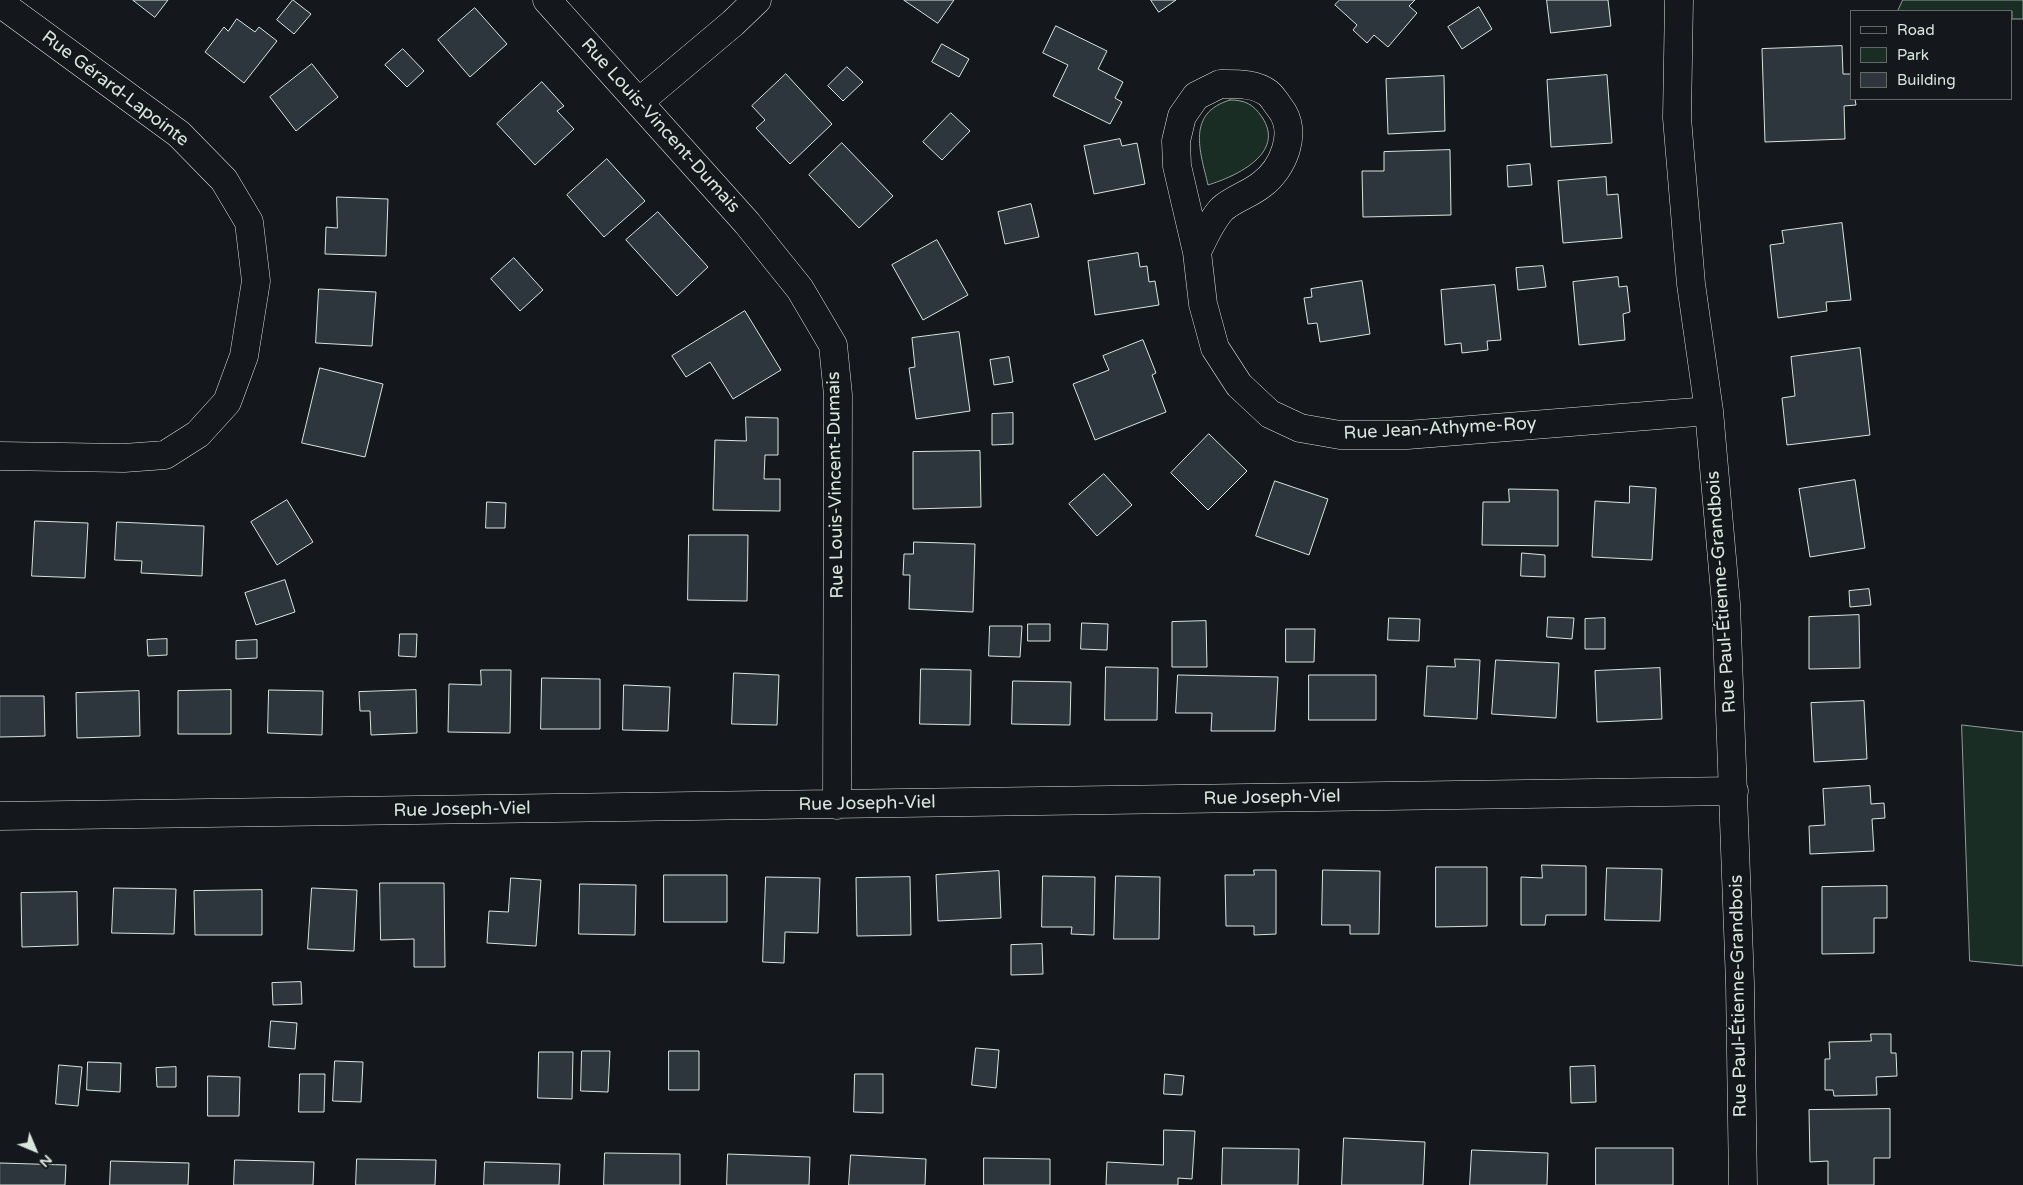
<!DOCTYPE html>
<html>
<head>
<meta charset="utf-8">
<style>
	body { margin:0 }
	#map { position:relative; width:2023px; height:1185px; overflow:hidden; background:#14181c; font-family:"Varela Round",sans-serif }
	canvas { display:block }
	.legend { position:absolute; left:1850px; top:10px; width:162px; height:90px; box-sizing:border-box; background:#14181c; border:1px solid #626a69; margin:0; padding:6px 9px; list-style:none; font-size:15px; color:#d8e6dc }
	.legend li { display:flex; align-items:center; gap:10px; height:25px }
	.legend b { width:25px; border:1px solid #626a69 }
	.north { position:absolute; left:10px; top:1125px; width:50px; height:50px; -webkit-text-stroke:4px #14181c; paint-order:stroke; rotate:135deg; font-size:14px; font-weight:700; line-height:20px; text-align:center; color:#d8e6dc }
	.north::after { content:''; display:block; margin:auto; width:18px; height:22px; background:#d8e6dc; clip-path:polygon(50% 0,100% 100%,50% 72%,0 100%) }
</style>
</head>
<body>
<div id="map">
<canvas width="2023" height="1185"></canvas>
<ul class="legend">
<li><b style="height:6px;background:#14181c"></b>Road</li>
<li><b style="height:14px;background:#1a2d24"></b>Park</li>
<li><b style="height:14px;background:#2c363c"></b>Building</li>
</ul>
<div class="north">N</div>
</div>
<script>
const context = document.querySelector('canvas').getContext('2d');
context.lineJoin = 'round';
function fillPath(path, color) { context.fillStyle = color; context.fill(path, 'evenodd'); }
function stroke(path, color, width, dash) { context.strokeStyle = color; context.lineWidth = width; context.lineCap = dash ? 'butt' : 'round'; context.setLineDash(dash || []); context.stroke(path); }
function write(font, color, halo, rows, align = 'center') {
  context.font = font + ' "Varela Round",sans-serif'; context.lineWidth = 4; context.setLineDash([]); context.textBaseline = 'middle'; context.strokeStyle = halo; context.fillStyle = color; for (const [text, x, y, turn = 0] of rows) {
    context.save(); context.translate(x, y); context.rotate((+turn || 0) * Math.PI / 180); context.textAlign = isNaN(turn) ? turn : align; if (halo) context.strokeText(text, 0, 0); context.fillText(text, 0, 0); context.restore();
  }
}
const green = new Path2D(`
	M 1903,0 L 2023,0 L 2023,19 L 2012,19 L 2012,11 L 1898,11 Z
	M 1230,100 C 1245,100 1253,104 1262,117 C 1286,153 1237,176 1208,185 C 1200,151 1186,113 1230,100 Z
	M 1962,725 L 2023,732 L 2023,966 L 1970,961 Z`);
const building = new Path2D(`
	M 133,0 L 168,0 L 155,17 Z
	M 293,0 L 311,14 L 294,34 L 277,20 Z
	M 904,0 L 954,0 L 938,23 Z
	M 1151,0 L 1176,0 L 1159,12 Z
	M 1340,0 L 1415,0 L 1409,6 L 1417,13 L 1388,47 L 1374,35 L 1367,43 L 1353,30 L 1357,25 L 1335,5 Z
	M 1547,0 L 1608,0 L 1611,26 L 1551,33 Z
	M 1479,7 L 1492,29 L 1462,49 L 1448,27 Z
	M 475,8 L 507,44 L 470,77 L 438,40 Z
	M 237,19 L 255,32 L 259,27 L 277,41 L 244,83 L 205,52 L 224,27 L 228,31 Z
	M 1056,26 L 1107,51 L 1098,69 L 1123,82 L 1115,98 L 1122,102 L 1110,124 L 1053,96 L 1068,65 L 1043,53 Z
	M 942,44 L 969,59 L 959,77 L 932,62 Z
	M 1842,46 L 1843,74 L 1852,74 L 1852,99 L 1855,99 L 1856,105 L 1844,106 L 1845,139 L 1765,142 L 1762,49 Z
	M 403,49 L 424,71 L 407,87 L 385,65 Z
	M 312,64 L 338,97 L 296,131 L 270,97 Z
	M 847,67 L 863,82 L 843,101 L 828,86 Z
	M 786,74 L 832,124 L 790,164 L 756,128 L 765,120 L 752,106 Z
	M 1607,75 L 1612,143 L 1551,147 L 1547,80 Z
	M 1444,76 L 1445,131 L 1388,134 L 1386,79 Z
	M 542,82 L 564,106 L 557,111 L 574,129 L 535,165 L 497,124 Z
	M 951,113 L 970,131 L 942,160 L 923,142 Z
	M 1120,139 L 1122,146 L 1137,143 L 1145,184 L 1094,194 L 1084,146 Z
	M 842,143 L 893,196 L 859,228 L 809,175 Z
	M 1450,150 L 1451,215 L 1363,217 L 1362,171 L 1384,171 L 1384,152 Z
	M 607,159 L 645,201 L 604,237 L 567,195 Z
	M 1530,164 L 1532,185 L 1508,187 L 1507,166 Z
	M 1606,177 L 1607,195 L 1618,194 L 1622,238 L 1563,243 L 1558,181 Z
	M 337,197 L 388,199 L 386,256 L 325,254 L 326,227 L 337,228 Z
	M 1031,204 L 1039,237 L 1005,244 L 998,212 Z
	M 658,212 L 708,267 L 677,296 L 626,240 Z
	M 1842,223 L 1851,300 L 1826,302 L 1827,311 L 1778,318 L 1770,245 L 1784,243 L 1782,231 Z
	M 937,240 L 968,295 L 923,320 L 892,265 Z
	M 1138,253 L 1140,267 L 1147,266 L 1149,282 L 1155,281 L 1159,305 L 1095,315 L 1088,261 Z
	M 514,258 L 543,290 L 520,311 L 491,279 Z
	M 1543,266 L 1546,287 L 1518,290 L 1516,268 Z
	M 1618,277 L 1619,287 L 1627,286 L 1630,312 L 1623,314 L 1625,340 L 1579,345 L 1573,282 Z
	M 1362,281 L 1370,334 L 1320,342 L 1317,323 L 1308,324 L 1304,298 L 1312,297 L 1311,289 Z
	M 1495,285 L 1501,340 L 1487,341 L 1488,350 L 1462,353 L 1461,343 L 1445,345 L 1441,290 Z
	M 319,289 L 376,292 L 372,346 L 316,343 Z
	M 745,311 L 781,370 L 733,399 L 710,362 L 686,377 L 672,356 Z
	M 959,332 L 970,411 L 916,419 L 909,368 L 915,367 L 912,338 Z
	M 1143,340 L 1156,373 L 1152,375 L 1166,412 L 1095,440 L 1073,384 L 1109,370 L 1103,356 Z
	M 1860,348 L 1870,435 L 1787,445 L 1782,398 L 1795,396 L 1791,357 Z
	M 1009,357 L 1013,382 L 994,385 L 990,360 Z
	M 320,368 L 383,384 L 365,457 L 302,443 Z
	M 1013,413 L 1013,444 L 992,445 L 992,414 Z
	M 746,417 L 778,418 L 778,455 L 765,455 L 764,479 L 780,479 L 780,511 L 713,510 L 715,440 L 746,441 Z
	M 1209,434 L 1247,471 L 1208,510 L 1171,473 Z
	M 980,451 L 981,507 L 913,509 L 913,452 Z
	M 1104,474 L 1132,505 L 1097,536 L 1069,504 Z
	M 1855,480 L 1865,548 L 1810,557 L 1799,489 Z
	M 1275,481 L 1328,499 L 1309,555 L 1256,536 Z
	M 1630,486 L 1656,488 L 1652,560 L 1592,557 L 1595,501 L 1629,503 Z
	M 1509,489 L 1558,490 L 1558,546 L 1482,545 L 1483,502 L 1509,502 Z
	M 287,500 L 313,542 L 277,565 L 251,522 Z
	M 487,502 L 506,503 L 505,528 L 486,528 Z
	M 35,521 L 88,523 L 85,578 L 32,576 Z
	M 117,522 L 204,526 L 202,576 L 141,573 L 142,561 L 115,560 Z
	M 689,535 L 748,535 L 747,601 L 688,600 Z
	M 914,542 L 975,544 L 973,612 L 909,609 L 910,575 L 903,575 L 904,554 L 913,554 Z
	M 1522,553 L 1545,555 L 1545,577 L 1521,576 Z
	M 285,580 L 295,612 L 256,625 L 245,593 Z
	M 1869,589 L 1871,605 L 1850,607 L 1849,591 Z
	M 1859,615 L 1860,668 L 1809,669 L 1809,617 Z
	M 1548,617 L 1574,618 L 1572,639 L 1547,637 Z
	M 1389,618 L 1420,619 L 1419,641 L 1388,640 Z
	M 1605,618 L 1605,649 L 1585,649 L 1585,619 Z
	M 1206,621 L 1207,667 L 1172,667 L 1172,622 Z
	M 1082,623 L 1108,624 L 1107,650 L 1081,649 Z
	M 1028,624 L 1050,624 L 1050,641 L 1028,641 Z
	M 990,626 L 1022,626 L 1020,657 L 989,656 Z
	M 1286,629 L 1315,629 L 1314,662 L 1286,662 Z
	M 400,634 L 417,634 L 416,657 L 399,656 Z
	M 167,639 L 167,655 L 148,656 L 147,640 Z
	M 257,640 L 257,658 L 236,659 L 236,641 Z
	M 1455,659 L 1480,660 L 1477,719 L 1424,716 L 1427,666 L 1455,667 Z
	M 1496,660 L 1559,663 L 1556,718 L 1492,714 Z
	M 1106,667 L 1158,668 L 1157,720 L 1105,720 Z
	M 1660,668 L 1662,719 L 1597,722 L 1595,671 Z
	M 921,669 L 971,670 L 970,725 L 920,724 Z
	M 481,670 L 511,670 L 510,733 L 448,732 L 449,684 L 481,685 Z
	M 734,673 L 779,675 L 777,725 L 732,724 Z
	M 1178,675 L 1278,677 L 1275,731 L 1211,731 L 1212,713 L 1176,713 Z
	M 1309,675 L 1376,675 L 1376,720 L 1309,720 Z
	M 542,678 L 600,679 L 600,729 L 541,729 Z
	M 1013,681 L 1071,682 L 1070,725 L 1012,724 Z
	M 624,685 L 670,687 L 668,731 L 623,730 Z
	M 231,690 L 231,734 L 178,734 L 178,691 Z
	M 269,690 L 323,691 L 322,735 L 268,733 Z
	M 416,690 L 417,733 L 371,735 L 370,711 L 360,711 L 359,692 Z
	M 139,691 L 140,736 L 77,738 L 76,693 Z
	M 0,696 L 44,696 L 45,736 L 0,737 Z
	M 1864,701 L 1867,759 L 1814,762 L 1811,703 Z
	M 1870,786 L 1871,804 L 1884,803 L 1885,818 L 1872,819 L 1874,851 L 1810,854 L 1809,826 L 1825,825 L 1823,789 Z
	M 1542,865 L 1586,866 L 1586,915 L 1546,915 L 1545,925 L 1521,925 L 1521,877 L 1542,878 Z
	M 1436,867 L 1487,867 L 1487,926 L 1436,927 Z
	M 1607,868 L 1662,869 L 1660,921 L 1605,920 Z
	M 1254,870 L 1276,870 L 1276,934 L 1254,935 L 1254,926 L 1226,926 L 1225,875 L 1254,875 Z
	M 1323,870 L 1380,871 L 1379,934 L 1350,934 L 1350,925 L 1322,925 Z
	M 999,871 L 1001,918 L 938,921 L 936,875 Z
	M 664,875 L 727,875 L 727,922 L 664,922 Z
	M 1043,876 L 1095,877 L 1094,935 L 1071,934 L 1072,927 L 1042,927 Z
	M 1116,876 L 1160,877 L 1159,939 L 1114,939 Z
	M 766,877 L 820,878 L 818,933 L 785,932 L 784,963 L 763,962 Z
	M 910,877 L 911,935 L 857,936 L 856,878 Z
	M 511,878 L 541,880 L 536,946 L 487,943 L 489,911 L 508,912 Z
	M 380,883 L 444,883 L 445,967 L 414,967 L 414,939 L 381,940 Z
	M 580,884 L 636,885 L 635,935 L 579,934 Z
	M 1887,886 L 1887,918 L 1874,918 L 1874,953 L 1822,954 L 1822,887 Z
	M 114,888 L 176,889 L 174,934 L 112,933 Z
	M 312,888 L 357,890 L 354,951 L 308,949 Z
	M 262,890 L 262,935 L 195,935 L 194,891 Z
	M 77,892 L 78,945 L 22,947 L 21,893 Z
	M 1042,944 L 1043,974 L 1011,975 L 1011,945 Z
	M 301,982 L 302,1004 L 273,1005 L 272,983 Z
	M 271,1021 L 297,1023 L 295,1049 L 269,1047 Z
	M 1871,1034 L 1891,1034 L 1891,1053 L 1896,1053 L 1897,1076 L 1876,1077 L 1877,1095 L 1834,1096 L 1833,1090 L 1825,1090 L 1825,1059 L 1830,1059 L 1829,1042 L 1871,1041 Z
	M 976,1048 L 999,1050 L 996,1088 L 972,1085 Z
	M 582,1051 L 610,1051 L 608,1092 L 581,1091 Z
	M 669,1051 L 699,1051 L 699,1090 L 669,1090 Z
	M 539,1052 L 573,1052 L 572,1099 L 538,1098 Z
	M 335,1061 L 363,1062 L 361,1102 L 333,1101 Z
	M 88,1062 L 121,1063 L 120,1092 L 87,1090 Z
	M 59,1065 L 82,1067 L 78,1106 L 56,1104 Z
	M 1595,1066 L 1596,1102 L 1571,1103 L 1570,1067 Z
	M 176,1067 L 176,1087 L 157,1087 L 156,1068 Z
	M 300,1074 L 325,1074 L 324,1112 L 299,1112 Z
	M 855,1074 L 883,1074 L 883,1113 L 854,1112 Z
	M 1165,1074 L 1184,1076 L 1182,1095 L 1164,1094 Z
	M 208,1076 L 240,1077 L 239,1116 L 208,1116 Z
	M 1890,1109 L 1890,1158 L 1874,1158 L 1874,1185 L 1828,1185 L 1828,1161 L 1810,1162 L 1809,1110 Z
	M 1164,1130 L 1195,1131 L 1192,1179 L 1178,1178 L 1178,1185 L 1106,1185 L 1107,1162 L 1163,1165 Z
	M 1344,1138 L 1425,1142 L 1423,1185 L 1342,1185 Z
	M 1223,1148 L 1299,1149 L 1298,1185 L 1222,1185 Z
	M 1596,1148 L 1673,1148 L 1673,1185 L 1596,1185 Z
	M 1472,1150 L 1548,1153 L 1547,1185 L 1470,1185 Z
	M 605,1153 L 680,1154 L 680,1185 L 604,1185 Z
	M 728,1154 L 810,1157 L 809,1185 L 727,1185 Z
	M 851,1155 L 926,1159 L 925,1185 L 849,1185 Z
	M 984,1158 L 1050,1159 L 1050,1185 L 984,1185 Z
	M 357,1159 L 436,1160 L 435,1185 L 356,1185 Z
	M 235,1160 L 314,1162 L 313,1185 L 234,1185 Z
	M 111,1161 L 189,1163 L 188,1185 L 110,1185 Z
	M 485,1162 L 560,1164 L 559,1185 L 484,1185 Z
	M 0,1163 L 66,1165 L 65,1185 L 0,1185 Z`);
const minor = new Path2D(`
	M 547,0 L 747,223 L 800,289 L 833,345 L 838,395 L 837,805
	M 1679,0 L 1677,118 L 1691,284 L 1709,411 L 1726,604 L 1740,984 L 1743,1185
	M 0,3 L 179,134 L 224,180 L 249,222 L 256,281 L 244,356 L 227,402 L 198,434 L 165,455 L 124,458 L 0,456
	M 1220,84 C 1236,84 1255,83 1268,93 C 1273,97 1276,103 1280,108 C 1299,132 1283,169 1261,185 C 1250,194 1233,199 1222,209 C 1211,221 1204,237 1197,252 L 1177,166 L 1176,141 L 1182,116 L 1196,96 Z
	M 639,102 L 733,23 L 757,0
	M 1197,252 L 1203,304 L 1215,348 L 1239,385 L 1270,414 L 1300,428 L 1340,435 L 1407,435 L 1709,411
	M 0,816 L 1734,791`);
const streetNames = [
	["Rue Gérard-Lapointe",115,89,37],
	["Rue Louis-Vincent-Dumais",660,126,48],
	["Rue Jean-Athyme-Roy",1440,429,-3],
	["Rue Louis-Vincent-Dumais",836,485,-91],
	["Rue Paul-Étienne-Grandbois",1722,592,-94],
	["Rue Joseph-Viel",1272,798,-1],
	["Rue Joseph-Viel",867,804,-1],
	["Rue Joseph-Viel",462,810,-1],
	["Rue Paul-Étienne-Grandbois",1739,996,-91]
];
fillPath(green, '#1a2d24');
stroke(green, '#939e99', 1);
fillPath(building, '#2c363c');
stroke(building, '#d8e6dc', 1);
stroke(minor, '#d8e6dc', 29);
stroke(minor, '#14181c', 28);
write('18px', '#d8e6dc', '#14181c', streetNames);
</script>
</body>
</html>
